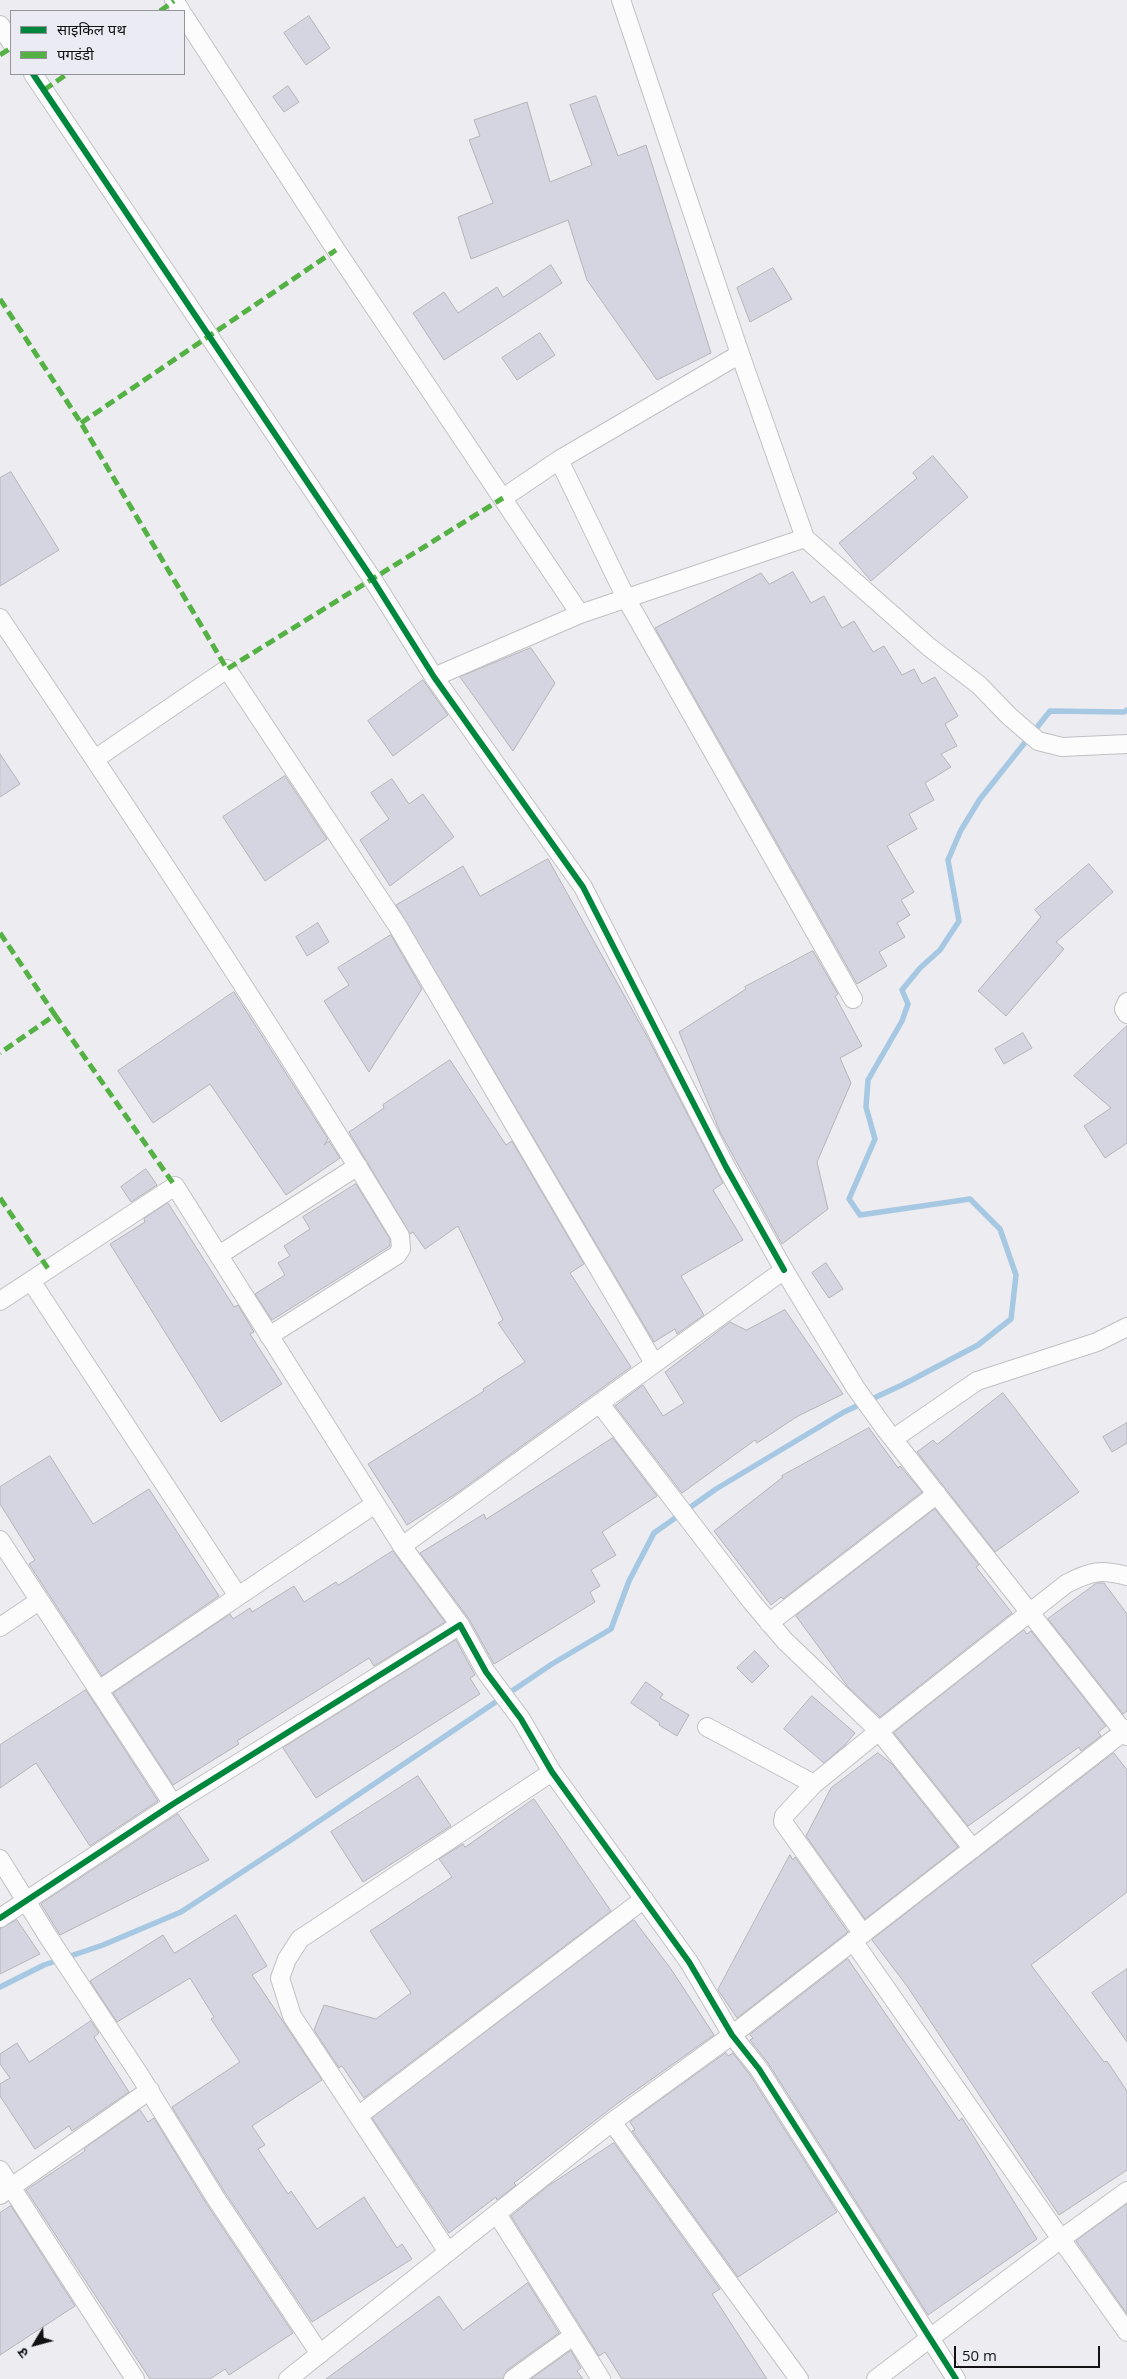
<!DOCTYPE html>
<html>
<head>
<meta charset="utf-8">
<style>
	body { margin:0 }
	#map { position:relative; width:1127px; height:2379px; overflow:hidden; background:#ececf1; font-family:"Open Sans","Noto Sans Devanagari",sans-serif }
	canvas { display:block }
	.legend { position:absolute; left:10px; top:10px; width:175px; height:65px; box-sizing:border-box; background:#eaebf3; border:1px solid #94949a; margin:0; padding:6px 9px; list-style:none; font-size:15px; color:#121215 }
	.legend li { display:flex; align-items:center; gap:10px; height:25px }
	.legend b { width:25px; border:1px solid #94949a }
	.north { position:absolute; left:10px; top:2319px; width:50px; height:50px; -webkit-text-stroke:4px #eaebf3; paint-order:stroke; rotate:233deg; font-size:14px; font-weight:700; line-height:20px; text-align:center; color:#121215 }
	.north::after { content:''; display:block; margin:auto; width:18px; height:22px; background:#121215; clip-path:polygon(50% 0,100% 100%,50% 72%,0 100%) }
	.scale { position:absolute; left:954px; top:2346px; width:146px; height:22px; box-sizing:border-box; border:2px solid #121215; border-top:0; padding-left:6px; font-size:15px; line-height:18px; white-space:nowrap; color:#121215; -webkit-text-stroke:4px #eaebf3; paint-order:stroke }
</style>
</head>
<body>
<div id="map">
<canvas width="1127" height="2379"></canvas>
<ul class="legend">
<li><b style="height:6px;background:#00873e"></b>साइकिल पथ</li>
<li><b style="height:6px;background:#54b144"></b>पगडंडी</li>
</ul>
<div class="north">उ</div>
<div class="scale">50 m</div>
</div>
<script>
const context = document.querySelector('canvas').getContext('2d');
context.lineJoin = 'round';
function stroke(path, color, width, dash) { context.strokeStyle = color; context.lineWidth = width; context.lineCap = dash ? 'butt' : 'round'; context.setLineDash(dash || []); context.stroke(path); }
function fillPath(path, color) { context.fillStyle = color; context.fill(path, 'evenodd'); }
const stream = new Path2D(`
	M 0,1987 L 44,1965 L 103,1945 L 181,1912 L 288,1842 L 552,1664 L 611,1629 L 629,1581 L 654,1533 L 716,1489 L 844,1412 L 904,1384 L 978,1345 L 1011,1319 L 1016,1275 L 1000,1229 L 970,1199 L 860,1215 L 849,1199 L 875,1139 L 866,1107 L 868,1080 L 902,1021 L 908,1004 L 902,990 L 920,968 L 940,950 L 959,921 L 948,860 L 961,830 L 980,799 L 1050,711 L 1124,712 L 1127,710`);
const building = new Path2D(`
	M 309,16 L 330,48 L 306,65 L 284,33 Z
	M 288,86 L 299,102 L 284,112 L 273,97 Z
	M 596,96 L 618,156 L 646,145 L 711,353 L 657,380 L 587,280 L 568,220 L 471,259 L 458,217 L 493,203 L 469,140 L 480,136 L 474,120 L 527,102 L 550,182 L 592,165 L 570,105 Z
	M 551,265 L 562,283 L 444,360 L 413,313 L 444,292 L 458,313 L 497,287 L 503,297 Z
	M 773,268 L 792,299 L 750,322 L 737,288 Z
	M 540,333 L 555,355 L 517,380 L 502,358 Z
	M 933,456 L 968,497 L 871,581 L 839,543 L 917,478 L 913,473 Z
	M 11,472 L 59,550 L 0,586 L 0,478 Z
	M 793,572 L 811,603 L 824,596 L 842,628 L 854,621 L 873,652 L 884,646 L 902,675 L 914,669 L 922,684 L 935,677 L 958,716 L 945,724 L 957,746 L 941,754 L 951,767 L 925,783 L 934,800 L 909,814 L 917,829 L 887,846 L 914,892 L 901,900 L 910,915 L 897,923 L 905,937 L 879,952 L 887,966 L 857,984 L 655,628 L 761,573 L 769,584 Z
	M 531,648 L 555,683 L 513,751 L 460,677 Z
	M 423,680 L 448,715 L 393,756 L 368,721 Z
	M 0,754 L 20,784 L 0,797 Z
	M 285,776 L 327,839 L 265,881 L 223,817 Z
	M 392,779 L 409,804 L 423,794 L 454,837 L 390,886 L 360,840 L 389,819 L 371,793 Z
	M 548,859 L 648,1038 L 723,1183 L 713,1190 L 743,1240 L 681,1276 L 704,1315 L 677,1334 L 675,1329 L 654,1342 L 396,905 L 463,866 L 480,896 Z
	M 1089,864 L 1113,892 L 1056,942 L 1064,949 L 1006,1016 L 978,991 L 1041,917 L 1035,910 Z
	M 318,923 L 329,942 L 307,956 L 296,937 Z
	M 391,935 L 422,989 L 369,1072 L 324,1001 L 349,985 L 338,968 Z
	M 813,951 L 838,994 L 835,996 L 862,1046 L 840,1058 L 851,1083 L 817,1162 L 828,1209 L 782,1244 L 720,1132 L 679,1032 L 746,989 L 745,987 Z
	M 234,992 L 328,1139 L 324,1145 L 329,1141 L 340,1158 L 286,1195 L 210,1084 L 153,1123 L 118,1071 Z
	M 1127,1026 L 1127,1143 L 1105,1158 L 1084,1126 L 1111,1108 L 1074,1076 Z
	M 1023,1033 L 1032,1048 L 1004,1064 L 995,1049 Z
	M 450,1060 L 506,1145 L 512,1141 L 584,1264 L 570,1273 L 631,1367 L 457,1493 L 407,1525 L 368,1464 L 484,1391 L 483,1389 L 525,1362 L 498,1323 L 503,1320 L 458,1226 L 425,1249 L 413,1232 L 410,1234 L 349,1132 L 384,1108 L 383,1105 Z
	M 146,1169 L 157,1185 L 131,1202 L 121,1187 Z
	M 356,1184 L 390,1239 L 390,1246 L 272,1320 L 255,1294 L 285,1275 L 278,1263 L 290,1256 L 284,1246 L 310,1229 L 303,1217 Z
	M 168,1203 L 234,1307 L 238,1305 L 254,1332 L 250,1334 L 282,1384 L 221,1422 L 110,1244 L 145,1222 L 144,1219 Z
	M 826,1263 L 843,1289 L 829,1298 L 812,1273 Z
	M 785,1310 L 843,1394 L 798,1416 L 757,1443 L 755,1440 L 682,1493 L 615,1406 L 643,1385 L 663,1416 L 684,1403 L 665,1372 L 730,1322 L 746,1330 Z
	M 1003,1393 L 1079,1492 L 995,1552 L 917,1452 L 933,1440 L 937,1444 Z
	M 1127,1423 L 1127,1443 L 1112,1452 L 1103,1437 Z
	M 869,1428 L 898,1468 L 900,1466 L 922,1492 L 783,1599 L 781,1597 L 771,1605 L 714,1531 L 783,1477 L 782,1476 Z
	M 613,1438 L 657,1496 L 602,1532 L 616,1555 L 591,1570 L 600,1586 L 590,1592 L 595,1602 L 494,1664 L 469,1619 L 420,1553 L 484,1514 L 486,1519 Z
	M 50,1456 L 93,1524 L 149,1489 L 219,1596 L 102,1676 L 29,1564 L 35,1560 L 0,1504 L 0,1487 Z
	M 935,1509 L 979,1565 L 976,1567 L 1012,1613 L 880,1717 L 848,1687 L 796,1616 Z
	M 393,1551 L 445,1622 L 374,1666 L 369,1658 L 237,1741 L 239,1744 L 173,1785 L 113,1693 L 230,1614 L 233,1619 L 250,1608 L 252,1612 L 294,1586 L 304,1602 L 336,1582 L 338,1585 Z
	M 1097,1583 L 1104,1583 L 1127,1614 L 1127,1711 L 1123,1714 L 1048,1619 Z
	M 1024,1630 L 1027,1634 L 1031,1631 L 1106,1726 L 1098,1732 L 1101,1736 L 1081,1751 L 1079,1747 L 968,1826 L 894,1733 Z
	M 456,1640 L 475,1675 L 470,1678 L 480,1694 L 316,1798 L 283,1748 Z
	M 755,1651 L 769,1666 L 752,1683 L 737,1668 Z
	M 646,1682 L 663,1694 L 660,1698 L 689,1715 L 677,1736 L 659,1725 L 660,1723 L 631,1703 Z
	M 86,1690 L 158,1801 L 90,1846 L 36,1763 L 0,1788 L 0,1745 Z
	M 812,1696 L 855,1733 L 845,1745 L 824,1763 L 784,1729 Z
	M 878,1753 L 892,1764 L 958,1847 L 865,1919 L 806,1836 L 831,1788 Z
	M 1114,1753 L 1127,1770 L 1127,1892 L 1031,1965 L 1104,2062 L 1107,2061 L 1127,2091 L 1127,2170 L 1059,2215 L 907,1986 L 872,1940 Z
	M 418,1776 L 451,1826 L 363,1882 L 331,1832 Z
	M 534,1799 L 611,1911 L 364,2098 L 342,2066 L 339,2068 L 314,2030 L 324,2005 L 376,2019 L 411,1993 L 370,1931 L 452,1877 L 439,1859 L 463,1844 L 465,1847 Z
	M 178,1814 L 209,1860 L 60,1935 L 41,1904 Z
	M 790,1855 L 793,1860 L 795,1857 L 848,1932 L 737,2018 L 718,1990 Z
	M 236,1915 L 267,1966 L 252,1975 L 322,2080 L 252,2126 L 265,2145 L 258,2149 L 288,2194 L 291,2191 L 317,2229 L 364,2197 L 397,2248 L 402,2244 L 412,2259 L 312,2322 L 224,2191 L 172,2107 L 240,2062 L 211,2019 L 214,2017 L 190,1978 L 117,2022 L 90,1981 L 163,1935 L 174,1953 Z
	M 17,1920 L 40,1954 L 0,1974 L 0,1929 Z
	M 634,1920 L 671,1969 L 714,2035 L 618,2103 L 514,2183 L 516,2185 L 497,2200 L 496,2197 L 449,2233 L 372,2118 Z
	M 848,1959 L 959,2121 L 962,2118 L 1037,2239 L 928,2315 L 768,2063 L 750,2040 L 753,2038 L 750,2035 Z
	M 1127,1969 L 1127,2042 L 1092,1993 Z
	M 91,2021 L 99,2033 L 94,2037 L 129,2092 L 72,2131 L 69,2126 L 35,2149 L 0,2096 L 0,2084 L 10,2078 L 0,2064 L 0,2054 L 17,2043 L 29,2062 Z
	M 726,2053 L 728,2056 L 733,2053 L 750,2075 L 837,2212 L 738,2277 L 632,2131 L 635,2130 L 630,2122 Z
	M 140,2110 L 148,2122 L 154,2118 L 206,2203 L 293,2333 L 229,2375 L 225,2369 L 210,2379 L 150,2379 L 26,2190 L 85,2151 L 84,2149 Z
	M 614,2143 L 720,2289 L 712,2294 L 767,2379 L 622,2379 L 605,2352 L 599,2356 L 511,2216 L 548,2186 Z
	M 1127,2204 L 1127,2314 L 1076,2241 Z
	M 11,2206 L 75,2306 L 0,2355 L 0,2213 Z
	M 528,2283 L 559,2333 L 507,2370 L 503,2379 L 326,2379 L 439,2296 L 463,2330 Z
	M 571,2351 L 581,2368 L 577,2371 L 583,2379 L 531,2379 Z`);
const minor = new Path2D(`
	M 174,0 L 181,11
	M 184,16 L 336,250 L 580,614
	M 0,25 L 11,42
	M 33,74 L 373,580 L 434,677 L 583,887 L 726,1167 L 784,1270
	M 559,460 L 627,600 L 853,999
	M 503,498 L 559,460 L 740,354
	M 805,538 L 929,647 L 979,685 L 1009,716 L 1038,741 L 1062,747 L 1127,744
	M 0,618 C 137,822 273,1026 400,1236 L 401,1249 L 397,1255 L 269,1336
	M 434,677 L 580,614 L 805,538 L 740,354 L 621,0
	M 95,759 L 227,669 L 397,925 L 654,1363
	M 1127,1002 L 1124,1009 L 1127,1014
	M 219,1255 L 358,1166
	M 31,1281 L 238,1596
	M 0,1301 L 175,1186 L 402,1546
	M 600,1404 L 751,1601 L 785,1641 L 879,1731 L 814,1784 L 784,1816 L 783,1822 L 863,1934
	M 893,1439 L 977,1381 L 1097,1342 L 1127,1327
	M 0,1540 L 173,1804
	M 769,1623 L 937,1494
	M 460,1625 L 402,1546 L 784,1270 L 855,1387 L 886,1430 L 1127,1736
	M 0,1627 L 39,1601
	M 99,1690 L 375,1504
	M 707,1727 L 814,1784
	M 973,1849 L 879,1731 L 1066,1584 C 1091,1571 1100,1569 1127,1576
	M 0,1859 L 47,1935 L 139,2074 L 215,2197 L 320,2354
	M 0,1918 L 173,1804 L 460,1625 L 486,1672 L 521,1719 L 552,1772 L 689,1962 L 732,2035 L 759,2069 L 956,2379
	M 853,1941 L 1061,2239 L 1127,2191
	M 358,2116 L 644,1899
	M 612,2122 L 799,2379
	M 0,2170 L 135,2379
	M 0,2195 L 150,2090
	M 497,2214 L 601,2379
	M 448,2252 L 292,2016 L 280,1978 L 287,1959 L 300,1939 L 552,1772
	M 288,2379 L 612,2122 L 732,2035 L 1127,1729
	M 513,2379 L 573,2336
	M 876,2379 L 1061,2239 L 1127,2332`);
const quiet = new Path2D(`
	M 160,11 L 174,1
	M 0,55 L 11,48
	M 44,90 L 67,74
	M 0,299 L 81,423 L 227,669 L 503,498
	M 81,423 L 336,250
	M 0,933 L 55,1015 L 0,1053
	M 55,1015 L 175,1186
	M 0,1198 L 49,1270`);
const cycleway = new Path2D(`
	M 33,74 L 373,580 L 434,677 L 583,887 L 726,1167 L 784,1270
	M 0,1918 L 173,1804 L 460,1625 L 486,1672 L 521,1719 L 552,1772 L 689,1962 L 732,2035 L 759,2069 L 956,2379`);
stroke(stream, '#a7c8e3', 5.5);
fillPath(building, '#d4d5e0');
stroke(building, '#b4b4b8', 1);
stroke(minor, '#c1c1c5', 20);
stroke(minor, '#fcfcfd', 18);
stroke(quiet, '#54b144', 5, [10, 5]);
stroke(cycleway, '#00873e', 6);
</script>
</body>
</html>
